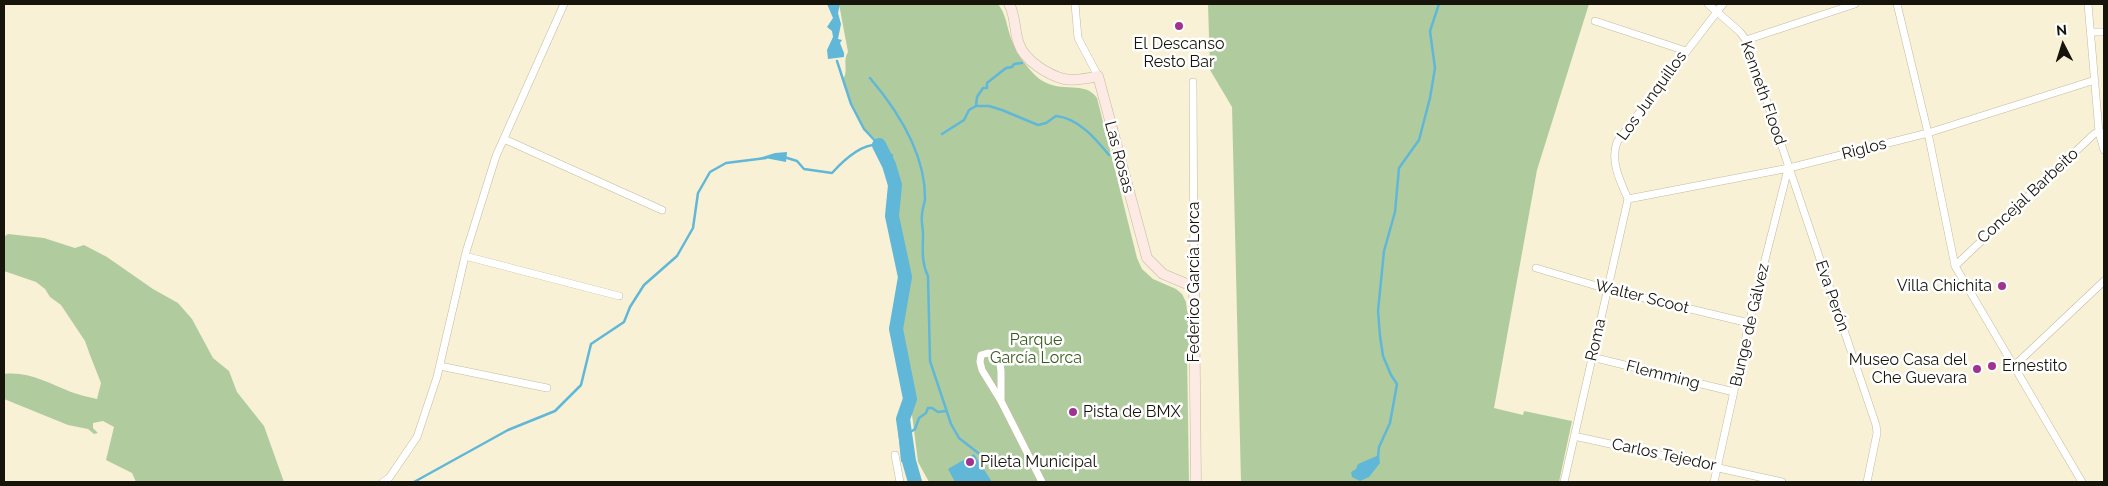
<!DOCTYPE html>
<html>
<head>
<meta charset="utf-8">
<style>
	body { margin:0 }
	#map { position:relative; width:2108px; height:486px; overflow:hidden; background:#f9f1d5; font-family:Raleway,sans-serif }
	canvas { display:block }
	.frame { position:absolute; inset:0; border:5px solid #17140b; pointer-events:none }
	.north { position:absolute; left:2038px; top:20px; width:50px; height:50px; -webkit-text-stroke:4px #fff; paint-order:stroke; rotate:355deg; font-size:14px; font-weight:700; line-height:20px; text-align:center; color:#17140b }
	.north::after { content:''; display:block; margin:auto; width:18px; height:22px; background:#17140b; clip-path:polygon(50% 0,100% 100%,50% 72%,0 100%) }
</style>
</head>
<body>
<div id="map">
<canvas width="2108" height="486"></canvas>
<div class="frame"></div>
<div class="north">N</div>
</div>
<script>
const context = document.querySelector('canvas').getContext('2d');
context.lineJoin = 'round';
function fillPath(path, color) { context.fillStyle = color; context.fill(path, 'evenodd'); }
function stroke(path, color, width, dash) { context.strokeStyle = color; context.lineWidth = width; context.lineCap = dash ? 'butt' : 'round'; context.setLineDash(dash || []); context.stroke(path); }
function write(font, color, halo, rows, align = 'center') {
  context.font = font + ' Raleway,sans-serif'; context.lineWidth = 5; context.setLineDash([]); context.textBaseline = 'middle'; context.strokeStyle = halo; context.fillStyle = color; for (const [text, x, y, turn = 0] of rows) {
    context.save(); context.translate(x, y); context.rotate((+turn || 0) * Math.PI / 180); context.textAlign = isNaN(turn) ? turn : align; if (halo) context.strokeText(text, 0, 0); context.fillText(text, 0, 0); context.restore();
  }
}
const green = new Path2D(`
	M 839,4 L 998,4 C 1005,13 1006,22 1009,32 C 1013,48 1028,71 1041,80 C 1062,94 1085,80 1097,98 L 1137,258 L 1142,269 L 1153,279 L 1176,289 L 1182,294 L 1186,302 L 1187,310 L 1191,318 L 1191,337 L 1187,351 L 1189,482 L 929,482 L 918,462 L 910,399 L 896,329 L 905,277 L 892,216 L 895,185 L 889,165 L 878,142 L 864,129 L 851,104 L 843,79 C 849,71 842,61 848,52 Z
	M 1208,4 L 1589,4 L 1537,170 L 1494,408 L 1523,415 L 1524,411 L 1572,421 L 1559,482 L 1241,482 L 1232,107 L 1210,70 Z
	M 8,234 L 44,238 L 75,248 L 84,245 L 107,257 L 153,289 L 178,303 L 192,319 L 213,358 L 229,371 L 237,392 L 264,426 L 284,482 L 136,482 L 132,473 L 106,460 L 114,427 L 103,421 L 93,423 L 93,428 L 98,433 L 94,434 L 88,429 L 68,425 L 4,399 L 4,374 C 29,371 48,383 71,392 C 79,395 89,397 97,399 L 101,383 L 90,355 L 85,341 L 61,305 L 50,297 L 45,289 L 36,282 L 4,271 L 4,237 Z`);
const water = new Path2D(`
	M 827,4 L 840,4 L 838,13 L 841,24 L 838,39 L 842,40 L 840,43 L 844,53 L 844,57 L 828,59 L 827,50 L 833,37 L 832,31 L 827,27 L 833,18 Z
	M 787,152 L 786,162 L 765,158 L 756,159 L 775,153 Z
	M 897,418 L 909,419 L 915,460 L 901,462 Z
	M 974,454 L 992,482 L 955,482 L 948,469 Z
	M 1379,455 L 1380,463 L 1369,477 L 1360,481 L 1352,477 L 1351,472 L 1356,469 L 1358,464 Z`);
const stream = new Path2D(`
	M 837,61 L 851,104 L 864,129 L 879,145
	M 870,78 C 898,111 926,154 925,200 C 924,205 922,210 922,215 C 921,221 923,228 923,234 C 923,248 921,262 928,276 L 930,361 L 951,424 L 959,438 L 982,456 L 983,461 L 978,466
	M 976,106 L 989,106 L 1002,110 L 1038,125 L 1046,123 L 1056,116 C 1078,118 1095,138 1109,155
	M 942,134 L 964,120 L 969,110 L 976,106 L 977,97 L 983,88 L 987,88 L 987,83 L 1006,68 L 1012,67 L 1014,64 L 1022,63
	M 784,157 L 797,161 L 804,169 L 832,173 C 843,161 862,143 879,145
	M 889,165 L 889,158 L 892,155
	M 909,433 L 915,429 L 919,418 L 926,413 L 928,408 L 932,408 L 938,412 L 946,411
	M 1378,457 L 1379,447 L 1390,423 L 1397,384 L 1391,375 L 1383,356 L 1380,336 L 1378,311 L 1384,251 L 1395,212 L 1399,168 L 1419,140 L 1430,98 L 1435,68 L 1430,31 L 1439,4
	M 414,482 L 508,430 L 555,411 L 581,385 L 591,344 L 624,322 L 630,307 L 644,285 L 677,256 L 693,228 L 698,193 L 710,172 L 726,163 L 766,158`);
const river = new Path2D(`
	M 879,145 L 889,165 L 895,185 L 892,216 L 905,277 L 896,329 L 910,399 L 903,419 L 909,461 L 915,482`);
const street = new Path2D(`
	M 1075,4 L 1078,38 L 1098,76
	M 1708,4 L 1740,32 L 1746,40 L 1876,425 L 1877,433 L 1867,482
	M 1897,4 L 1928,133 L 1955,266 L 2082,482
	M 2088,4 L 2099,132 L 2104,150
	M 1595,21 L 1686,51
	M 2091,32 L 2104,32
	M 1746,40 L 1855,4
	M 1193,82 L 1194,287
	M 504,139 L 662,210
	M 1628,199 L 1789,168 L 1928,133 L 2095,80
	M 1628,199 C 1620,181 1610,161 1617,142 L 1723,4
	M 465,256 L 619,296
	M 1955,266 L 2094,134 L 2099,132 L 2104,133
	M 1536,268 L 1607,289 L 1749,323
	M 1592,357 L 1734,392
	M 440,366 L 547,388
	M 2013,367 L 2104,281
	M 1001,401 L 1001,371 L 1000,364 L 993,354 L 988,353 L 981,355 L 980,362 L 982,370 L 1001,401 L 1042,482
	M 1574,436 L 1782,482
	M 895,455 L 900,482
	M 383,482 L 389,478 L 417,437 L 437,377 L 466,252 L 496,156 L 564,4
	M 1564,482 L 1628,199
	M 1714,482 L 1749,323 L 1788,169`);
const secondary = new Path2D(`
	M 1009,4 C 1016,16 1014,31 1019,44 C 1024,60 1048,75 1064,79 C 1076,81 1086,79 1098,76 L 1147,258 L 1163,274 L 1194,287 L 1196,482`);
const markers = [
	[1179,26,5,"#a03291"],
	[2002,286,5,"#a03291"],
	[1992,366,5,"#a03291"],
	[1977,369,5,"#a03291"],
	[1073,412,5,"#a03291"],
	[970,462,5,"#a03291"]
];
const poiNames = [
	["El Descanso",1179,44,"center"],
	["Resto Bar",1179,62,"center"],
	["Villa Chichita",1992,286,"right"],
	["Museo Casa del",1967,360,"right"],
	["Che Guevara",1967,378,"right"],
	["Ernestito",2002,366],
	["Pista de BMX",1083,412],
	["Pileta Municipal",980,462]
];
const streetNames = [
	["Kenneth Flood",1763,93,71],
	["Los Junquillos",1652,96,-54],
	["Riglos",1864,149,-14],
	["Las Rosas",1119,157,75],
	["Concejal Barbeito",2028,196,-43],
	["Federico García Lorca",1194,282,-90],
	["Eva Perón",1832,296,71],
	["Walter Scoot",1642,297,14],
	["Bunge de Gálvez",1750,325,-77],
	["Roma",1596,340,-77],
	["Flemming",1663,375,14],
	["Carlos Tejedor",1664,455,12]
];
const parkNames = [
	["Parque",1036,340],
	["García Lorca",1036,358]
];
fillPath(green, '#b0cc9f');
fillPath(water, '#60b7d8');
stroke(stream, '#60b7d8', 2.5);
stroke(river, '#60b7d8', 14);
stroke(street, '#c2baa0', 8);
stroke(secondary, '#c2baa0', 11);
stroke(street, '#fff', 7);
stroke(secondary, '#fdeae4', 10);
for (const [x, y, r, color] of markers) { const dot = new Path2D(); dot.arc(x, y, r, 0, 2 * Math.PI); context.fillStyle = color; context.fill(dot); stroke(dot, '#fff', 2); }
write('16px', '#17140b', '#fff', poiNames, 'left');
write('16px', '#17140b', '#fff', streetNames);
write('16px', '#385c1c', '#fff', parkNames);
</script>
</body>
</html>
